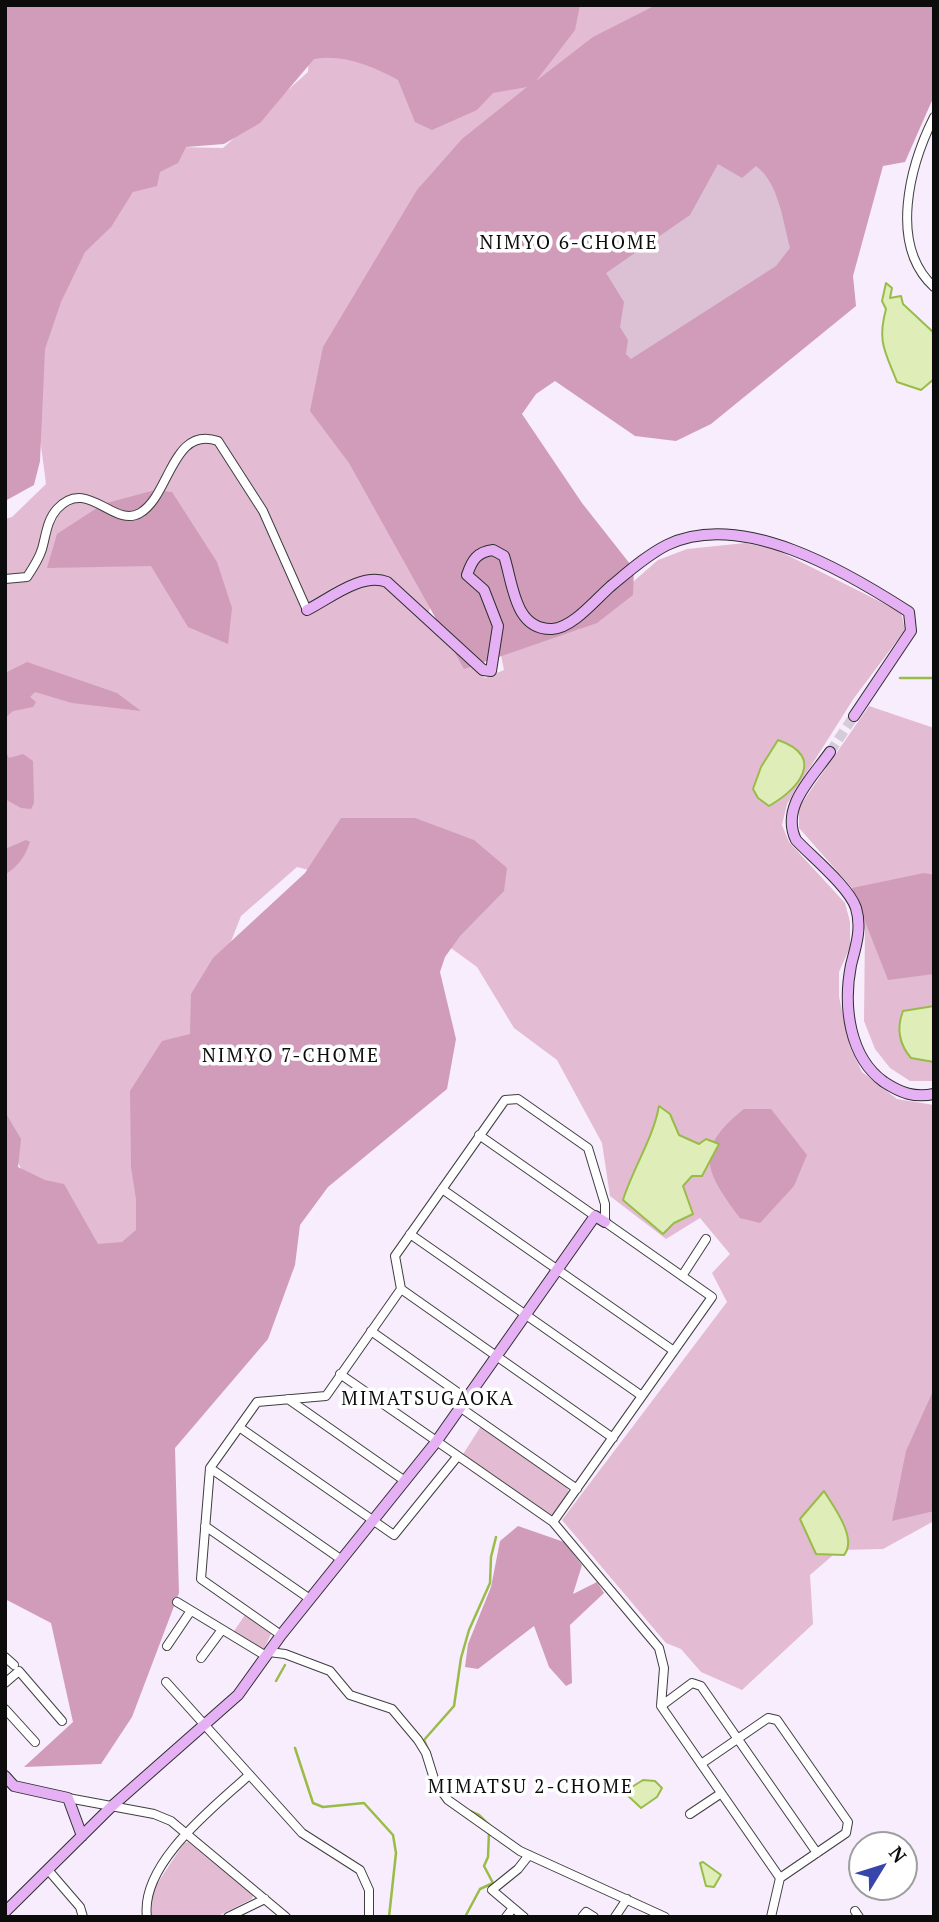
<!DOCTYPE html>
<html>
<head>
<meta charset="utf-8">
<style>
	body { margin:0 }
	#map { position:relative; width:939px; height:1922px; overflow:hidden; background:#f8edfd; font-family:"PT Serif",serif }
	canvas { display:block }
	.frame { position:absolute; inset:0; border:7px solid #0c0c0c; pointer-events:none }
	.north { position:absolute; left:848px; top:1831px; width:70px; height:70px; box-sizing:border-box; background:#fff; border:2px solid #9e9e9e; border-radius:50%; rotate:52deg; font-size:19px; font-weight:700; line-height:28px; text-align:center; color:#0c0c0c }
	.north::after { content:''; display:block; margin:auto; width:24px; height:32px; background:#3646aa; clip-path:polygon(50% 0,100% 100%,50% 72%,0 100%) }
</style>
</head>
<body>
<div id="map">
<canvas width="939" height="1922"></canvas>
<div class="frame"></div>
<div class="north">N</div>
</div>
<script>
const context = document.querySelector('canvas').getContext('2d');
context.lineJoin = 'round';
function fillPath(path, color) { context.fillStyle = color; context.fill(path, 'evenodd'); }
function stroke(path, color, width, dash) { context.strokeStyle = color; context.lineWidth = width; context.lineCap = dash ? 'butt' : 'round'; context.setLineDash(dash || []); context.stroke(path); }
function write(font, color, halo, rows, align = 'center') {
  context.font = font + ' "PT Serif",serif'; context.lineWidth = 7; context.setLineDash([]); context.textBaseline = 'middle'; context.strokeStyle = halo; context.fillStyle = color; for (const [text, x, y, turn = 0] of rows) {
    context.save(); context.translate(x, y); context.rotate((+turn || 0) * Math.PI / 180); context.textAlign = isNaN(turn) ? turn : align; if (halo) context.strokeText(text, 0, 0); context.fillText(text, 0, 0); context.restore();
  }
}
const green = new Path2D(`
	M 312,5 L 703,5 L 425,620 L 485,678 L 504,670 L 496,631 L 578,630 L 658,560 L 687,549 L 745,543 L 775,549 L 901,612 L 905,630 L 854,698 L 787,804 L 782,825 L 789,842 L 845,903 L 850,922 L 850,947 L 839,972 L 839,997 L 850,1047 L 862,1072 L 897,1099 L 934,1105 L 934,1521 L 883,1549 L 839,1550 L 810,1575 L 813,1624 L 742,1690 L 701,1672 L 681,1649 L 666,1643 L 562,1520 L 727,1302 L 712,1273 L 730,1254 L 700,1218 L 666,1239 L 610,1196 L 602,1143 L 557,1060 L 514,1028 L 477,967 L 363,884 L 297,867 L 241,916 L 202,1015 L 156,1227 L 98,1253 L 27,1179 L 5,1140 L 5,519 L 12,517 L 46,484 L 34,392 L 47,279 L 178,147 L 223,148 L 308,72 Z
	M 869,706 L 934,728 L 934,1081 L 910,1081 L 890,1068 L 875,1049 L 864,1021 L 865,931 L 852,888 L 799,828 L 799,807 Z
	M 481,1426 L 567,1487 L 569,1493 L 553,1515 L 551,1517 L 460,1459 Z
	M 245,1615 L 271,1634 L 263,1651 L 232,1634 Z
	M 188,1842 L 253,1895 L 252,1899 L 216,1917 L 151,1917 L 153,1890 L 184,1843 Z`);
const forest = new Path2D(`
	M 5,5 L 580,5 L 575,30 L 536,81 L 593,37 L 656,5 L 934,5 L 934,96 L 905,162 L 883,166 L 853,276 L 856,306 L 711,424 L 676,441 L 635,436 L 555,381 L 536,394 L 522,414 L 582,503 L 634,569 L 633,595 L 597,623 L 464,669 L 349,463 L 310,411 L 323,347 L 417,190 L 462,139 L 527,87 L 493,93 L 477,110 L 432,130 L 415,122 L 398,80 C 372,66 344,54 314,59 L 260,123 L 224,144 L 186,147 L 178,163 L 160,172 L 157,186 L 133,192 L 111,227 L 85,252 L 61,302 L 45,349 L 40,461 L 34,485 L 5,501 Z
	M 155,490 L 172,492 L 217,562 L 232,608 L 228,644 L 188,627 L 151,566 L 47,568 L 57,534 L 103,504 Z
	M 27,662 L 117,693 L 141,711 L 72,703 L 35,692 L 30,697 L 36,702 L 33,707 L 13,711 L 5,718 L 5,673 Z
	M 5,751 L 9,758 L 23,754 L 33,761 L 34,803 L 31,809 L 21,808 L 5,799 Z
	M 341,818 L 415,818 L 474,840 L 507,868 L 504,891 L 460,936 L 445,957 L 440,972 L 456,1039 L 447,1089 L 328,1187 L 300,1225 L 295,1265 L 268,1339 L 175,1448 L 179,1593 L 132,1717 L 101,1764 L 24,1767 L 73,1722 L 51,1623 L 5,1599 L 5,1112 L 21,1139 L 18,1167 L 45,1180 L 64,1184 L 98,1244 L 122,1242 L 136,1230 L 136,1199 L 131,1167 L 130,1091 L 162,1041 L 190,1034 L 191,994 L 213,958 L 305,873 Z
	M 26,840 L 30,842 C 25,857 18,866 5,875 L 5,849 Z
	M 924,873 L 934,875 L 934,974 L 888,980 L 852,888 Z
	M 744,1109 L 771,1109 L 807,1155 L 794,1186 L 760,1223 L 740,1218 C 706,1172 692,1150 744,1109 Z
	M 934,1389 L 934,1511 L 892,1521 L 906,1451 Z
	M 518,1526 L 564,1542 L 582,1565 L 573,1594 L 597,1582 L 604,1593 L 570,1625 L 572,1683 L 566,1686 L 549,1667 L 534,1626 L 478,1669 L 465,1667 L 468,1644 L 491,1587 L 500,1541 Z`);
const cemetery = new Path2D(`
	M 718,164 L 742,178 L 756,166 C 779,183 783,222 790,248 L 776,266 L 631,359 L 626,354 L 628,340 L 620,327 L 624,302 L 606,273 L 690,215 Z`);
const water = new Path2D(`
	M 886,283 L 892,288 L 890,298 L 901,296 L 903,304 L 933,332 L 934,379 L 921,390 L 897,382 C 885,351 877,342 886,309 L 882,301 Z
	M 778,740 C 827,757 798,789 769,806 L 758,798 L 753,789 L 761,767 Z
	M 934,1006 L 934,1062 L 911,1058 C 899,1044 896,1029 903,1011 Z
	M 659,1106 L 670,1114 L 679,1135 L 699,1144 L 706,1139 L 719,1144 L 702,1176 L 692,1176 L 683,1186 L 693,1214 L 674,1223 L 663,1234 L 623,1200 C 633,1168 653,1139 659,1106 Z
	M 824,1491 C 833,1506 858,1538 844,1555 L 816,1554 L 800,1519 Z
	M 643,1780 L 655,1781 L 662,1788 L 657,1797 L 641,1808 L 624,1792 Z
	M 703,1862 L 721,1875 L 714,1887 L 706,1886 L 700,1863 Z`);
const stream = new Path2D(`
	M 900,678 L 934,678
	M 276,1681 L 285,1665
	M 295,1748 L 313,1803 L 323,1807 L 364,1803 L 393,1835 L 396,1853 L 389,1917
	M 430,1754 L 424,1740 L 454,1706 L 461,1658 L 469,1630 L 490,1583 L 491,1557 L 496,1537
	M 470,1811 L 479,1815 L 489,1825
	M 465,1917 L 480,1889 L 493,1883 L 484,1866 L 488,1857 L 489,1832`);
const secondaryTunnel = new Path2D(`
	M 830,752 L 854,716`);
const street = new Path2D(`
	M 934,117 C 910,165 888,245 934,287
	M 5,579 L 27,577 C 33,568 39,559 42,549 C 46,535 47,520 57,509 C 87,476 114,529 140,513 C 170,496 172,425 218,441 L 263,511 L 307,610
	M 479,1135 L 595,1216
	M 442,1189 L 674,1351
	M 410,1234 L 642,1396
	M 682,1276 L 706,1239
	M 401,1289 L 613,1438
	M 371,1331 L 467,1399
	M 340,1374 L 553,1522 L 659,1648 L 664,1668 L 661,1706 L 780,1878 L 771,1917
	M 288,1399 L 405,1481
	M 461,1408 L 577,1489
	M 239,1427 L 394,1535 L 457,1457
	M 210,1468 L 342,1560
	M 205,1526 L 310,1599
	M 177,1602 L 266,1656
	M 281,1635 L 201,1579 L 210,1468 L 257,1402 L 326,1396 L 401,1289 L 395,1256 L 505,1100 L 518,1099 L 588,1148 L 605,1204 L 605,1222 L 712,1297 L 553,1522
	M 167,1646 L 190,1612
	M 269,1652 L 285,1654 L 330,1671 L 350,1695 L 392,1709 L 418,1740 L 426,1753 L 435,1782 L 448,1800 L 520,1851 L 665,1917
	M 5,1657 L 14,1665
	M 201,1658 L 221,1631
	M 166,1682 L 302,1833 L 360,1870 L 369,1890 L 369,1917
	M 5,1683 L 19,1671 L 62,1721
	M 661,1706 L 692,1683 L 701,1686 L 817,1853
	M 5,1709 L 35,1742
	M 701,1764 L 768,1718 L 777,1720 L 848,1822 L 846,1833 L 780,1878
	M 68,1798 L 154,1814 L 171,1821 L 286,1917
	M 690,1814 L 720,1794
	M 49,1871 L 80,1907 L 83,1917
	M 855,1911 L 859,1917
	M 147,1917 C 140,1864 213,1808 248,1776
	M 228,1917 L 265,1899
	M 506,1917 L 513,1908
	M 524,1917 L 492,1890 L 518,1869 L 529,1855
	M 582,1917 L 586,1912 L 594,1917
	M 615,1917 L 627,1899`);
const secondary = new Path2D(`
	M 307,610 C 329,599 362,572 387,582 L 483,670 L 491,671 L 498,626 L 484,590 L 467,575 C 472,560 477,552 493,550 L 504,556 C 513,583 514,630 552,629 C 573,628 596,599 611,586 C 628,572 647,555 667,545 C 742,509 847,572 909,612 L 911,631 L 854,716
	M 830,752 C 812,778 780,807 796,840 C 812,857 849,887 856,908 C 862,928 856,946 851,965 C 843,1006 849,1057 884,1082 C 901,1093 914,1098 934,1094
	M 5,1776 L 14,1786 L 68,1798 L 82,1836
	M 5,1912 L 111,1807 L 238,1695 L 281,1635 L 436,1442 L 595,1216 L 605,1222`);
const neighbourhoodNames = [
	["NIMYO 6-CHOME",569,244],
	["NIMYO 7-CHOME",291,1057],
	["MIMATSUGAOKA",428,1400],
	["MIMATSU 2-CHOME",531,1788]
];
fillPath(green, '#e3bbd3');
fillPath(forest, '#d19cb9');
fillPath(cemetery, '#dcc1d5');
fillPath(water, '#dfeeb8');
stroke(water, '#99bc48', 2);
stroke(stream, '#99bc48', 2.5);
stroke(secondaryTunnel, '#d5cbd9', 10, [10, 5]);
stroke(street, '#3f3f3f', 10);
stroke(secondary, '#2e2e2e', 12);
stroke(street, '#fff', 8);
stroke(secondary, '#e6b0f5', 10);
context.letterSpacing = '2px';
write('19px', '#0c0c0c', '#fff', neighbourhoodNames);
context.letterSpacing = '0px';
</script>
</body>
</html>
